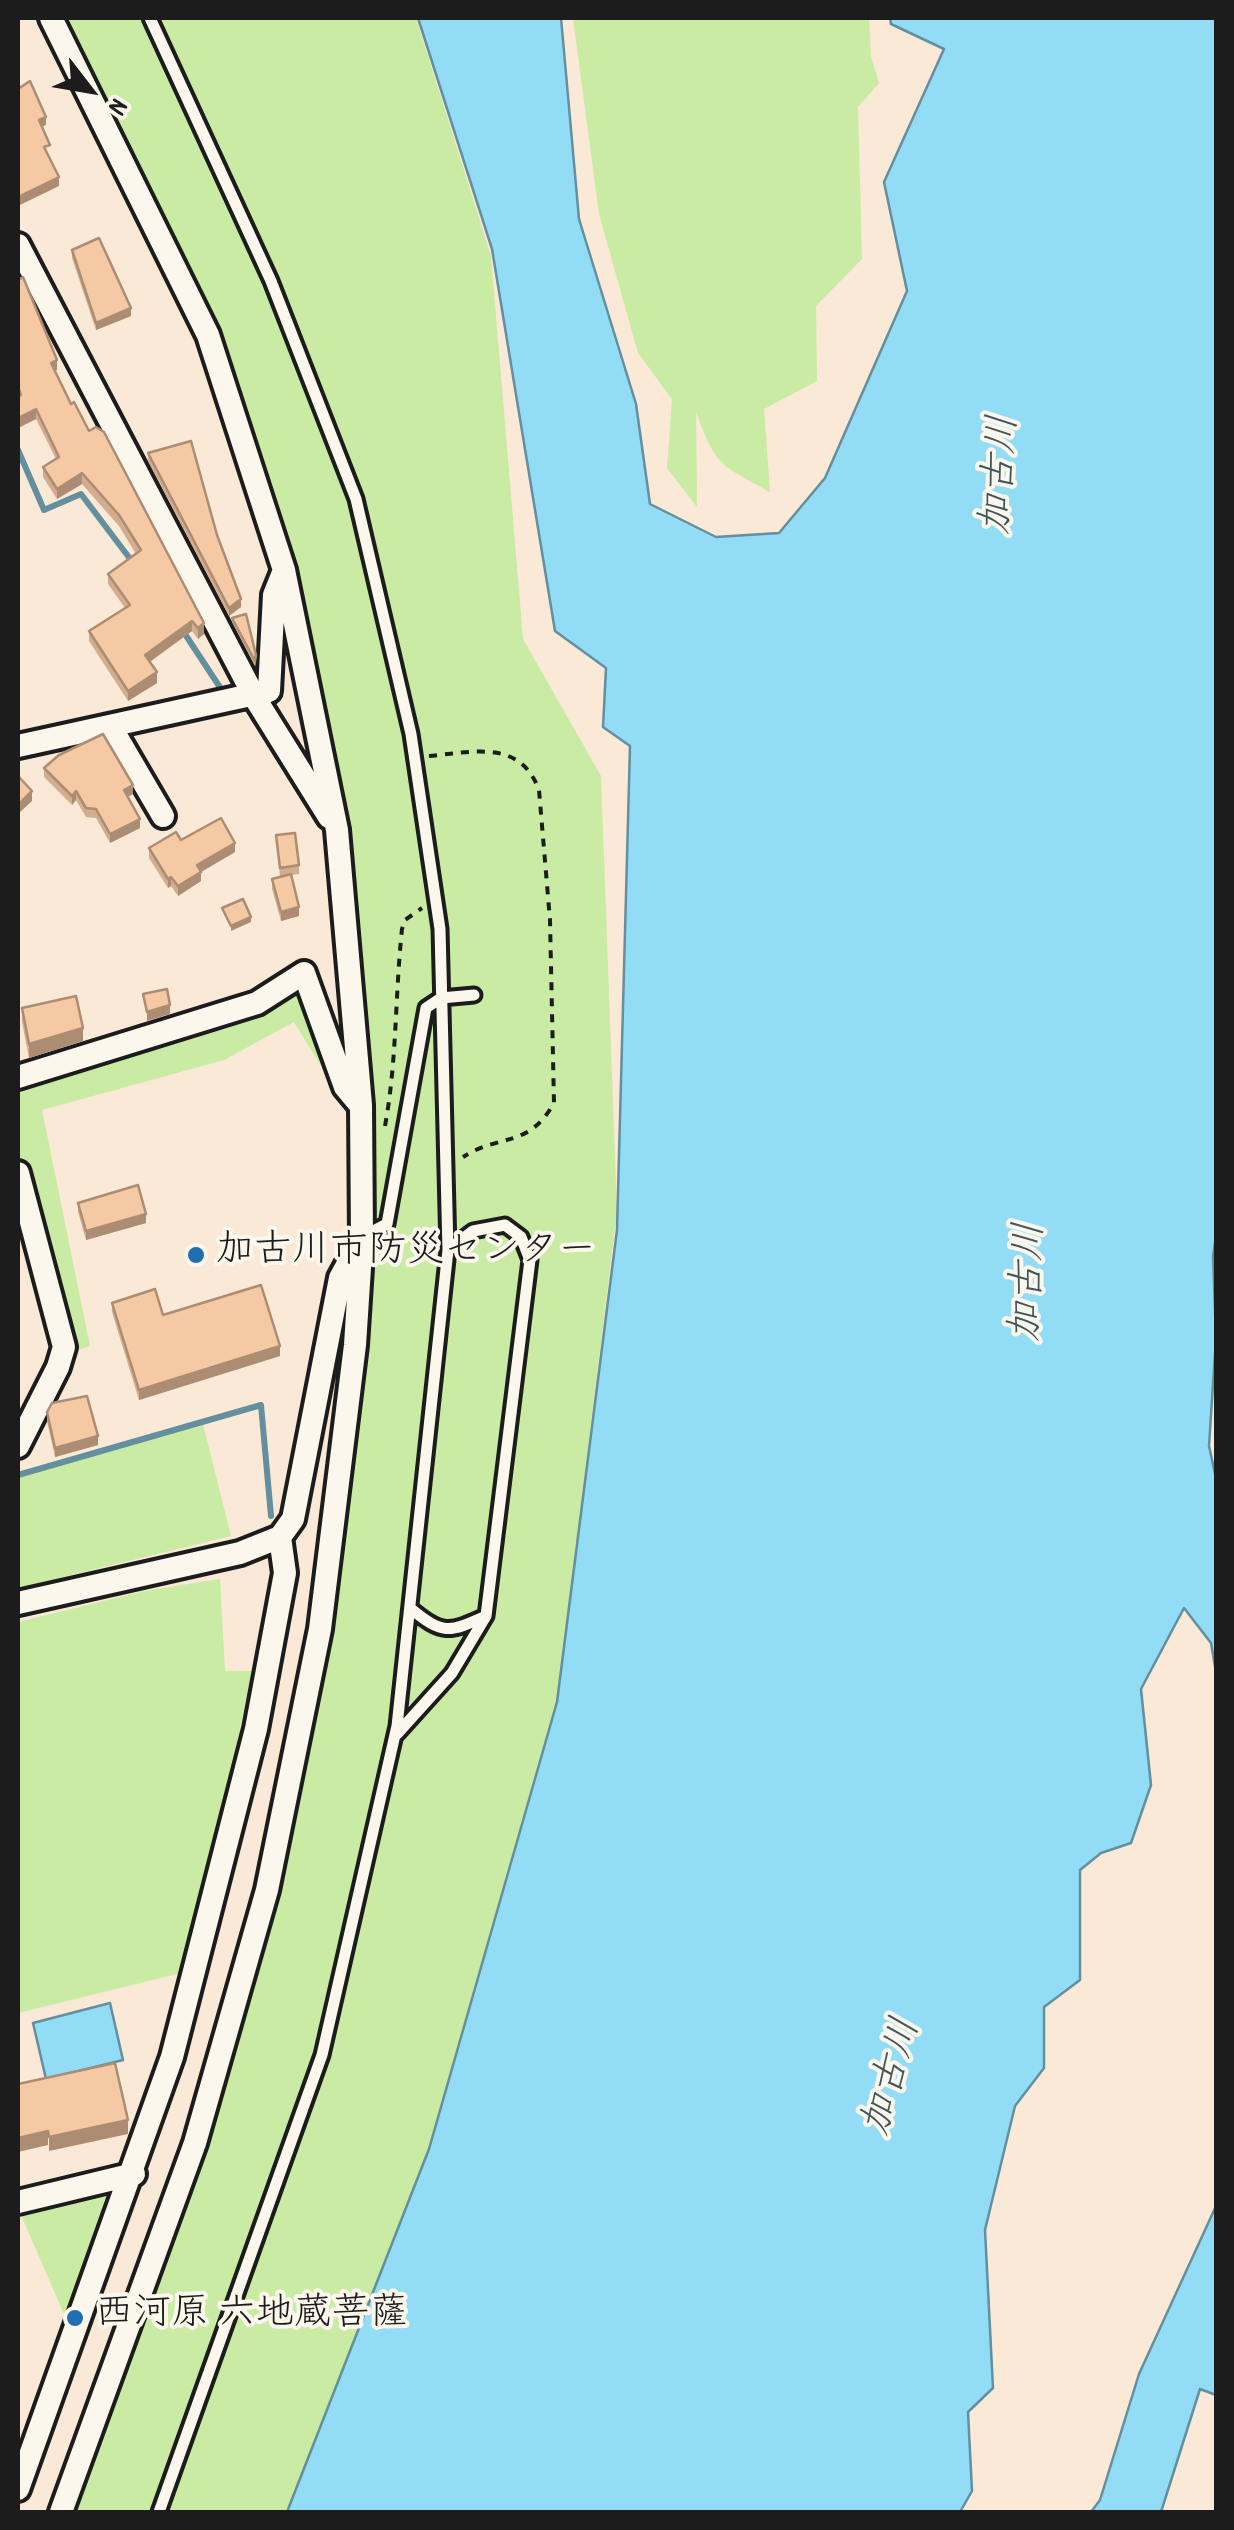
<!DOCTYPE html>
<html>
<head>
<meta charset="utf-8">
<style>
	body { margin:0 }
	#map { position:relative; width:1234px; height:2530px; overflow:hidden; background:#f9e9d6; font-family:Dekko,sans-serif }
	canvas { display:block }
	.frame { position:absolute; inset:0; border:20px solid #1c1c1c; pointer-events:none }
	.north { position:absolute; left:40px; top:40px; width:100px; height:100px; -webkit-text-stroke:8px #fbf7ec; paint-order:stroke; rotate:121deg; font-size:28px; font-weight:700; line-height:40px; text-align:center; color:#1c1c1c }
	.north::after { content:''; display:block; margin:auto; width:35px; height:45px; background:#1c1c1c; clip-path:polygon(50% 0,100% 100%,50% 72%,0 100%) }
</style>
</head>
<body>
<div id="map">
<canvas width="1234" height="2530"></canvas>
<div class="frame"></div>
<div class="north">N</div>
</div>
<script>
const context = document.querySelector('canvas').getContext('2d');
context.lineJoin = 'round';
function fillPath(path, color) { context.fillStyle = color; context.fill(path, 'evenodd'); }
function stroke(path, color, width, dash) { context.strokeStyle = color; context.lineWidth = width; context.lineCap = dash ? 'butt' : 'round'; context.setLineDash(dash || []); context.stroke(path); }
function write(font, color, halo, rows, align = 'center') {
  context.font = font + ' Dekko,"Klee One",sans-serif'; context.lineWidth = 8; context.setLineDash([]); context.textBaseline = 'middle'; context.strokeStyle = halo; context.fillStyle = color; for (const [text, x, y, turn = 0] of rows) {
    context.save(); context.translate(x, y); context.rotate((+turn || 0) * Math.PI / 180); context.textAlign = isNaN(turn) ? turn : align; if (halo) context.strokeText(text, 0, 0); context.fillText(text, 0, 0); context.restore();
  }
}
const green = new Path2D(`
	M 66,18 L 416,18 L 491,256 L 523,639 L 601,776 L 617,1211 L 557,1702 L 429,2149 L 287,2512 L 71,2512 L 139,2336 L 214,2111 L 277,1895 L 372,1184 C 372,760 263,390 66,18 Z
	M 573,18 L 869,18 L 871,57 L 879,83 L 858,107 L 862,259 L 816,306 L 817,381 L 764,409 L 770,492 C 719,464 716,466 696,412 L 697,507 L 667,468 L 672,399 L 638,353 L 599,214 Z
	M 303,984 L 334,1087 L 294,1022 L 224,1060 L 42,1110 L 90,1346 L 69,1353 L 18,1148 L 18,1086 Z
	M 203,1424 L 231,1536 L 18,1588 L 18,1477 Z
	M 220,1579 L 225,1671 L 252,1671 L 218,1832 L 181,1973 L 18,2013 L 18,1622 L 144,1591 Z
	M 122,2181 L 70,2328 L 18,2208 Z`);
const water = new Path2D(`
	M 418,18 L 561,18 L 579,219 L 636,404 L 650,504 L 716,537 L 779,533 L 825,478 L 907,291 L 884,182 L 944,49 L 891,24 L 890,18 L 1216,18 L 1216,1236 L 1213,1256 L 1216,1338 L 1209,1446 L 1216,1478 L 1216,1672 L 1211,1643 L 1184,1608 L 1141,1689 L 1151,1785 L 1131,1843 L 1101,1853 L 1080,1870 L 1080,1980 L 1044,2007 L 1044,2068 L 1015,2106 L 985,2230 L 993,2388 L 968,2412 L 972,2491 L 960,2512 L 287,2512 L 429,2149 L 557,1702 L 617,1230 L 630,746 L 603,727 L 606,668 L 555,631 L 492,249 Z
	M 110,2003 L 123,2060 L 46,2079 L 33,2023 Z
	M 1216,2206 L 1216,2395 L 1200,2389 L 1161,2512 L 1091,2512 L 1100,2500 L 1139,2374 Z`);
const stream = new Path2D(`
	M 18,450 L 44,510 L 81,494 L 134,564
	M 183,631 L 225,695
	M 18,1475 L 261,1405 L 271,1516`);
const path = new Path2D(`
	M 429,756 C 474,752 520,739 539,790 L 550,920 L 554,1103 C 528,1149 500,1133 463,1157
	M 385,1126 C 397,1061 395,995 402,929 L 405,920 L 422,908`);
const service = new Path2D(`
	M 150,18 L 271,281 L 356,499 L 411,734 L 440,929 L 448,1250 L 397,1726 L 322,2055 L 159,2512
	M 362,1237 L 387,1224 L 426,1008 L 441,998 L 474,995
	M 410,1608 C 443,1635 448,1633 486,1616
	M 397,1734 L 452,1673 L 486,1616 L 530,1260 L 521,1237 L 505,1225 L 473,1231 L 448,1250`);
const minor = new Path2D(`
	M 51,18 L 208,335 L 284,570 L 337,830 L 361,1105 L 362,1237 L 355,1345 L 320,1629 L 267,1890 L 195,2143 L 61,2512
	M 18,245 L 255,698 L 329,817
	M 111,727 L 163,816
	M 18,746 L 269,691 L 274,595 L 284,570
	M 18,1077 L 257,1003 L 304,973 L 345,1087 L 360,1105
	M 18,1173 L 64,1347 L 58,1367 L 18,1446
	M 18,1603 L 240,1553 L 280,1537 L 293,1519 L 340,1278 L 358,1245
	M 18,2202 L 134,2174
	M 18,2489 L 172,2057 L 256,1729 L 285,1573 L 280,1537`);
const wall = new Path2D(`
	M 72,250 L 131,316 L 96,330 L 72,258 Z
	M 18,272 L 57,370 L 55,371 L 71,404 L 89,431 L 204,634 L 198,639 L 192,631 L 150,662 L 157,683 L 128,701 L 89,641 L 89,631 L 125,608 L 108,584 L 108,574 L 136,554 L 119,526 L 82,484 L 57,499 L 43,477 L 43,467 L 56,459 L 36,419 L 18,428 Z
	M 148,453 L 241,607 L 229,616 L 148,461 Z
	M 232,618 L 256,655 L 255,666 L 232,622 Z
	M 44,768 L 133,794 L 128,797 L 140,828 L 110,843 L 96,818 L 86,817 L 76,800 L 72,805 L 44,777 Z
	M 276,835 L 299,865 L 299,874 L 291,875 L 299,916 L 281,921 L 272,889 L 272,879 L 280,877 Z
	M 181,840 L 235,852 L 201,872 L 201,881 L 178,896 L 171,886 L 168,888 L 149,858 L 149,848 Z
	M 22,1008 L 83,1041 L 29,1058 L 22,1022 Z
	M 78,1203 L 146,1223 L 86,1240 L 78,1212 Z
	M 112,1303 L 280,1356 L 139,1400 L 112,1312 Z
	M 47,1412 L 98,1445 L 55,1457 L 47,1421 Z`);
const shadedWall = new Path2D(`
	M 46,117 L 46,125 L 39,128 L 39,120 Z
	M 59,177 L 59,186 L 18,206 L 18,197 Z
	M 131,308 L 131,316 L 96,330 L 96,323 Z
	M 57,360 L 57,370 L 51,374 L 51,363 Z
	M 36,409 L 36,419 L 18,428 L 18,418 Z
	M 82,473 L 82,484 L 57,499 L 57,489 Z
	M 241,599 L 241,607 L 229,616 L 229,608 Z
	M 192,621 L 192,631 L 145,665 L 145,655 Z
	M 204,623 L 204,634 L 198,639 L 198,628 Z
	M 157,672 L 157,683 L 128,701 L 128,691 Z
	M 133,785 L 133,794 L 124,799 L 124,790 Z
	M 32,791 L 32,801 L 18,814 L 18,805 Z
	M 76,791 L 76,800 L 72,805 L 72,796 Z
	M 140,819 L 140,828 L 110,843 L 110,834 Z
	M 235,843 L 235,852 L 201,872 L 201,881 L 178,896 L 178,886 L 197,865 Z
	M 171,877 L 171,886 L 168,888 L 168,879 Z
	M 299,907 L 299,916 L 281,921 L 281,912 Z
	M 251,917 L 251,922 L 231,931 L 231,926 Z
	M 170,1005 L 170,1014 L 147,1021 L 147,1012 Z
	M 83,1028 L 83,1041 L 29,1058 L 29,1044 Z
	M 146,1214 L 146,1223 L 86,1240 L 86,1231 Z
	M 280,1346 L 280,1356 L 139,1400 L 139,1390 Z
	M 98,1436 L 98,1445 L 55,1457 L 55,1448 Z
	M 128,2120 L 128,2134 L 49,2151 L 49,2137 Z
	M 48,2131 L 48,2145 L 18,2152 L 18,2138 Z`);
const building = new Path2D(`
	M 30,81 L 46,117 L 39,120 L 50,145 L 44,147 L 59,177 L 18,197 L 18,89 Z
	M 99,238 L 131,308 L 96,323 L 72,250 Z
	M 23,277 L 57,360 L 51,363 L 71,404 L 74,402 L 89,431 L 96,427 L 104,432 L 204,623 L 198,628 L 192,621 L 145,655 L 157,672 L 128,691 L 89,631 L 130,605 L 108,574 L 141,550 L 119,515 L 82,473 L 57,489 L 43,467 L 59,457 L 36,409 L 18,418 L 18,397 L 21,395 L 18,387 L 18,280 Z
	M 191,441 L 217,535 L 241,599 L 229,608 L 148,453 Z
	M 246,614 L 256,655 L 255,661 L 232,618 Z
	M 103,734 L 133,785 L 124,790 L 140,819 L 110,834 L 96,809 L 86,808 L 76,791 L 72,796 L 44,768 L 59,755 Z
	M 18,776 L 32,791 L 18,805 Z
	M 221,818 L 235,843 L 197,865 L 201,872 L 178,886 L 171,877 L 168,879 L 149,848 L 176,832 L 181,840 Z
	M 295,833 L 299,865 L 280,868 L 276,835 Z
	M 291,874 L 299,907 L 281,912 L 272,879 Z
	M 243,899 L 251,917 L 231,926 L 222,908 Z
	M 167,989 L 170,1005 L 147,1012 L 143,994 Z
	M 76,996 L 83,1028 L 29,1044 L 22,1008 Z
	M 138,1185 L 146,1214 L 86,1231 L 78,1203 Z
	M 261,1285 L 280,1346 L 139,1390 L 112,1303 L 155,1289 L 163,1315 Z
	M 87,1396 L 98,1436 L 55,1448 L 47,1412 L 52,1403 Z
	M 115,2063 L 128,2120 L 49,2137 L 48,2131 L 18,2138 L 18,2084 Z`);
const markers = [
	[196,1255,10,"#1f6fb2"],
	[75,2318,10,"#1f6fb2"]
];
const poiNames = [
	["加古川市防災センター",216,1255],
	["西河原 六地蔵菩薩",95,2318]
];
const waterNames = [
	["加古川",1005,475,-86],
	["加古川",1033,1282,-88],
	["加古川",896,2078,-74]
];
fillPath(green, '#c9eba3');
fillPath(water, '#93dcf5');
stroke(water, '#638f9e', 2.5);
stroke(stream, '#638f9e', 6);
stroke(service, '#1c1c1c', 19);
stroke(minor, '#1c1c1c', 30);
stroke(path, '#1c1c1c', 4, [8, 8]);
stroke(service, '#fbf7ec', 11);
stroke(minor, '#fbf7ec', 22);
fillPath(wall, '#d3ad8d');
fillPath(shadedWall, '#ac8d73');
fillPath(building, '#f5c9a4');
stroke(building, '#ac8d73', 2.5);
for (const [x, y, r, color] of markers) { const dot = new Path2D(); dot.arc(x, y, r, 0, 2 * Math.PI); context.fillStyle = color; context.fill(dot); stroke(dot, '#fbf7ec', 4); }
write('38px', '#1c1c1c', '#fbf7ec', poiNames, 'left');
write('italic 40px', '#40565d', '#fbf7ec', waterNames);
</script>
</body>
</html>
